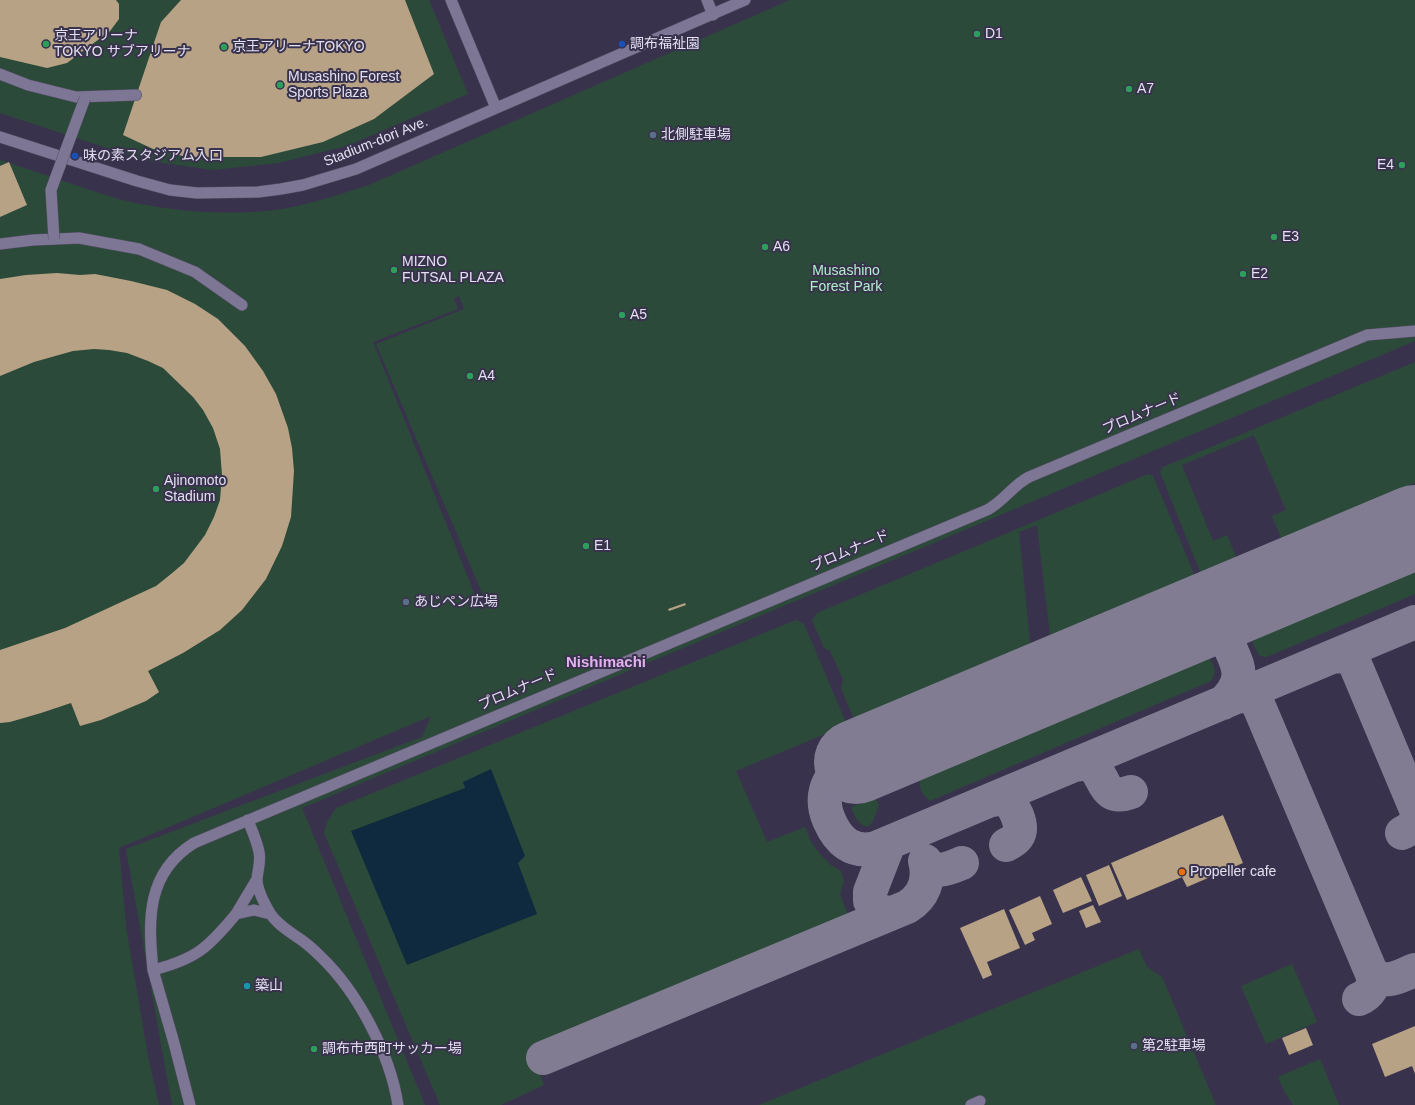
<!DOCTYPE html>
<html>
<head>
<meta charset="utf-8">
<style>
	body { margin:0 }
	canvas { display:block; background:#39324d }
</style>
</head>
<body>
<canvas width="1415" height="1105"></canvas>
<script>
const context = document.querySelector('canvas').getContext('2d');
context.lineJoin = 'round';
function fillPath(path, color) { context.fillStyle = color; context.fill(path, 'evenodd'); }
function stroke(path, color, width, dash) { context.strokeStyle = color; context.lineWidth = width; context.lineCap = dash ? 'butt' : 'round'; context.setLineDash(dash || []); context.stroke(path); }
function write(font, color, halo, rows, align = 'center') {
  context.font = font + ' Arial,"Noto Sans JP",sans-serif'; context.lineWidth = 4; context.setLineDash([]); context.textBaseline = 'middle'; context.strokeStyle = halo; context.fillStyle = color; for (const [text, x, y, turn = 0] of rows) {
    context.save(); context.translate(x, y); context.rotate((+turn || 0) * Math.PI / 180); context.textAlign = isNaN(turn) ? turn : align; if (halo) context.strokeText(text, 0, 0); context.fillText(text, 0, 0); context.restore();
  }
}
const green = new Path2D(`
	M 0,0 L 429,0 L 468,94 L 347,146 L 278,163 L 213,170 L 144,160 L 0,113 Z
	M 790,0 L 1415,0 L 1415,341 L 302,808 L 425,1105 L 172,1105 L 126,849 L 422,737 L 431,716 L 119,848 L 126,927 L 148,1056 L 159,1105 L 0,1105 L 0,160 C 26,168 52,177 78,186 C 97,192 116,199 136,203 C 174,211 215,214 254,212 C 294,210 332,197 369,185 ZM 459,296 L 464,309 L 376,344 L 485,600 L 481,610 L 373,342 L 458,309 L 454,298 Z
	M 1415,362 L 1415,483 L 1282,540 L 1272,516 L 1286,510 L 1254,435 L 1182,465 L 1213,541 L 1227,535 L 1237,559 L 1201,574 L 1160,472 L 1163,467 Z
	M 1148,474 L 1153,476 L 1197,581 L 1051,643 L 1037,525 L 1019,532 L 1031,652 L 856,724 L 841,688 L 843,679 L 830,651 L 824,648 L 812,620 L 817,613 Z
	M 1415,564 L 1415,594 L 1269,656 L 1264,657 L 1259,655 L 1253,644 L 1253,638 L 1260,629 Z
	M 796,620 L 804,624 L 847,725 L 736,771 L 767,842 L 805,827 L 811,842 L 819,853 L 831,865 L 841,871 L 844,881 L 840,894 L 849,917 L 531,1051 L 544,1085 L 501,1105 L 440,1105 L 324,833 L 327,822 L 336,808 Z
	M 1202,655 C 1214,659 1218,671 1211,681 L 930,801 C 921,793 918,788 921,776 Z
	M 875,797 L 879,805 L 873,821 L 868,827 C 857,824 855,816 851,807 Z
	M 1139,949 L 1147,967 L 1162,977 L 1216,1105 L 759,1105 Z
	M 1292,964 L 1317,1022 L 1266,1044 L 1241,986 Z
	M 1320,1059 L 1339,1105 L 1293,1105 L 1284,1091 L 1278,1077 Z`);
const water = new Path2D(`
	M 491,769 L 525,856 L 518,863 L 537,914 L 407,965 L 351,831 L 465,788 L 463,782 Z`);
const taxiway = new Path2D(`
	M 1181,626 C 1199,621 1214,627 1228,640
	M 1334,656 L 1348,657 L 1355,664 L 1415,807
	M 1238,696 C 1246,695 1253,698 1258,704 L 1372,974 C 1376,986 1369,995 1359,999
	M 1223,703 C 1259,667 1220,655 1228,623 C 1231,613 1238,606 1246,598
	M 1075,765 C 1111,756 1093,806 1131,792
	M 845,767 C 825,778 820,799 829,820 C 838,841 852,854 876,848 L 1415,622
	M 991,800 C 1006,797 1011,802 1017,815 C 1023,830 1021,838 1006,845
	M 1402,833 L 1411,828 L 1415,822
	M 889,843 L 870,892 L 870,901 L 876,910 L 888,913 L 894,912
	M 925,861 C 935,875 948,869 962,863
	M 1372,974 C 1388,985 1399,976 1415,970
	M 543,1058 L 907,907 C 924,897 930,880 925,861`);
const runway = new Path2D(`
	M 856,762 L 1415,527`);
const building = new Path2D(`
	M 0,0 L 116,0 L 119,4 L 119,19 L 110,31 L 67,63 L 47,68 L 0,57 Z
	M 181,0 L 405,0 L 434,74 L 374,119 L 323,142 L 261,157 L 187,157 L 153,149 L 123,135 L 161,22 Z
	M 9,162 L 27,205 L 0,217 L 0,166 Z
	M 57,273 L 80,275 L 95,274 L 131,281 L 167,290 L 195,304 L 218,319 L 245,346 L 263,371 L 276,394 L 288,428 L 292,448 L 294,471 L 291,517 L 282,546 L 266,579 L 242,610 L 220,630 L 183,653 L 148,671 L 159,692 L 146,701 L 101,720 L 80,726 L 71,703 L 41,713 L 10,722 L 0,723 L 0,650 L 65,628 L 156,586 L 171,574 L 184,563 L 205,535 L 214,517 L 220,500 L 222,475 L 220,449 L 213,428 L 203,410 L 193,397 L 163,368 L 148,361 L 127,353 L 109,350 L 94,349 L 73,351 L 34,362 L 0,376 L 0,279 L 26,275 Z
	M 685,603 L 686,605 L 669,611 L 668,609 Z
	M 1223,815 L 1243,863 L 1187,887 L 1182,877 L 1127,900 L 1111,863 Z
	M 1109,865 L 1122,896 L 1099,906 L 1086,875 Z
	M 1081,877 L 1092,901 L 1063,913 L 1053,890 Z
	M 1040,896 L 1052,924 L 1032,933 L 1035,940 L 1025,945 L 1009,910 Z
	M 1093,905 L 1101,922 L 1086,928 L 1079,911 Z
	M 1004,909 L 1020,948 L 987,962 L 992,975 L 983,979 L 960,928 Z
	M 1415,1026 L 1415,1074 L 1412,1066 L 1385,1077 L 1372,1044 Z
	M 1306,1028 L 1313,1045 L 1289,1055 L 1282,1038 Z`);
const pedestrian = new Path2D(`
	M 0,74 L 28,85 L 76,97 L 136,95
	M 0,244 L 33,240 L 79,238 L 139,249 L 195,272 L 242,305
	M 248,820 C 252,831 257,841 259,852 C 261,861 258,869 257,879 C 257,890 264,903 270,913 C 276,923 287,930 297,937 C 305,942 313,949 320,956 C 358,992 390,1054 398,1105
	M 236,914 L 257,879
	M 270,914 L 254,910 L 236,914 C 208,948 196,959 153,970 C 148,920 146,873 194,843 L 987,510 C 1003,502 1013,485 1029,477 L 1367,335 L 1415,331
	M 153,970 L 174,1043 L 190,1105
	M 971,1105 L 980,1101`);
const tertiary = new Path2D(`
	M 451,0 L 496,108
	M 707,0 L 713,15
	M 0,137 L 137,181 L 170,190 L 197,193 L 258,192 L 281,189 L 303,185 L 356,169 L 745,0`);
const pedestrianBridge = new Path2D(`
	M 54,239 L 51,190 L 85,98`);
const markers = [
	[977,34,4,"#2e9e5b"],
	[46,44,4,"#2e9e5b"],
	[622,44,4,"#1a4fb4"],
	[224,47,4,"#2e9e5b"],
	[280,85,4,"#2e9e5b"],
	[1129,89,4,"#2e9e5b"],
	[653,135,4,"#5c6f8a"],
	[75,156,4,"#1a4fb4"],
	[1402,165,4,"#2e9e5b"],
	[1274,237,4,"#2e9e5b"],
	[765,247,4,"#2e9e5b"],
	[394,270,4,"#2e9e5b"],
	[1243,274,4,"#2e9e5b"],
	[622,315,4,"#2e9e5b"],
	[470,376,4,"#2e9e5b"],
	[156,489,4,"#2e9e5b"],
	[586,546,4,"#2e9e5b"],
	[406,602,4,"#5c6f8a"],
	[1182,872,4,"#e8710a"],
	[247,986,4,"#0f9aa8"],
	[1134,1046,4,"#5c6f8a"],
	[314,1049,4,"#2e9e5b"]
];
const poiNames = [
	["D1",985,34],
	["京王アリーナ",54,36],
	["TOKYO サブアリーナ",54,52],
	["調布福祉園",630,44],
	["京王アリーナTOKYO",232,47],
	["Musashino Forest",288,77],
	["Sports Plaza",288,93],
	["A7",1137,89],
	["北側駐車場",661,135],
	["味の素スタジアム入口",83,156],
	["E4",1394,165,"right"],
	["E3",1282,237],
	["A6",773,247],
	["MIZNO",402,262],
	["FUTSAL PLAZA",402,278],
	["E2",1251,274],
	["A5",630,315],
	["A4",478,376],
	["Ajinomoto",164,481],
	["Stadium",164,497],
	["E1",594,546],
	["あじペン広場",414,602],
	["Propeller cafe",1190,872],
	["築山",255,986],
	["第2駐車場",1142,1046],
	["調布市西町サッカー場",322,1049]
];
const streetNames = [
	["Stadium-dori Ave.",376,142,-22],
	["プロムナード",1142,414,-23],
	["プロムナード",850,551,-23],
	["プロムナード",518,690,-23]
];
const parkNames = [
	["Musashino",846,271],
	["Forest Park",846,287]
];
const neighbourhoodNames = [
	["Nishimachi",606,663]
];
fillPath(green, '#2c4a39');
fillPath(water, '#0f2a3e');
stroke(taxiway, '#827c93', 34);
stroke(runway, '#827c93', 84);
fillPath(building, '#b7a286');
stroke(pedestrian, '#534d64', 12);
stroke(tertiary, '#534d64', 12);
stroke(pedestrian, '#7d7694', 11);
stroke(tertiary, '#7d7694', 11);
stroke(pedestrianBridge, '#534d64', 12, []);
stroke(pedestrianBridge, '#7d7694', 11);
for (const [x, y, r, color] of markers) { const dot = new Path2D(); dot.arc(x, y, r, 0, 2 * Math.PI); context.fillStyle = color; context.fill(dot); stroke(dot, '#39324d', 1.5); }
write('14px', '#e3e0f1', '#39324d', poiNames, 'left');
write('14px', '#e3e0f1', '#39324d', streetNames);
write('14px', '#b2efca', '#39324d', parkNames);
write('bold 15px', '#e3b1ef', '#39324d', neighbourhoodNames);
</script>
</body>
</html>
